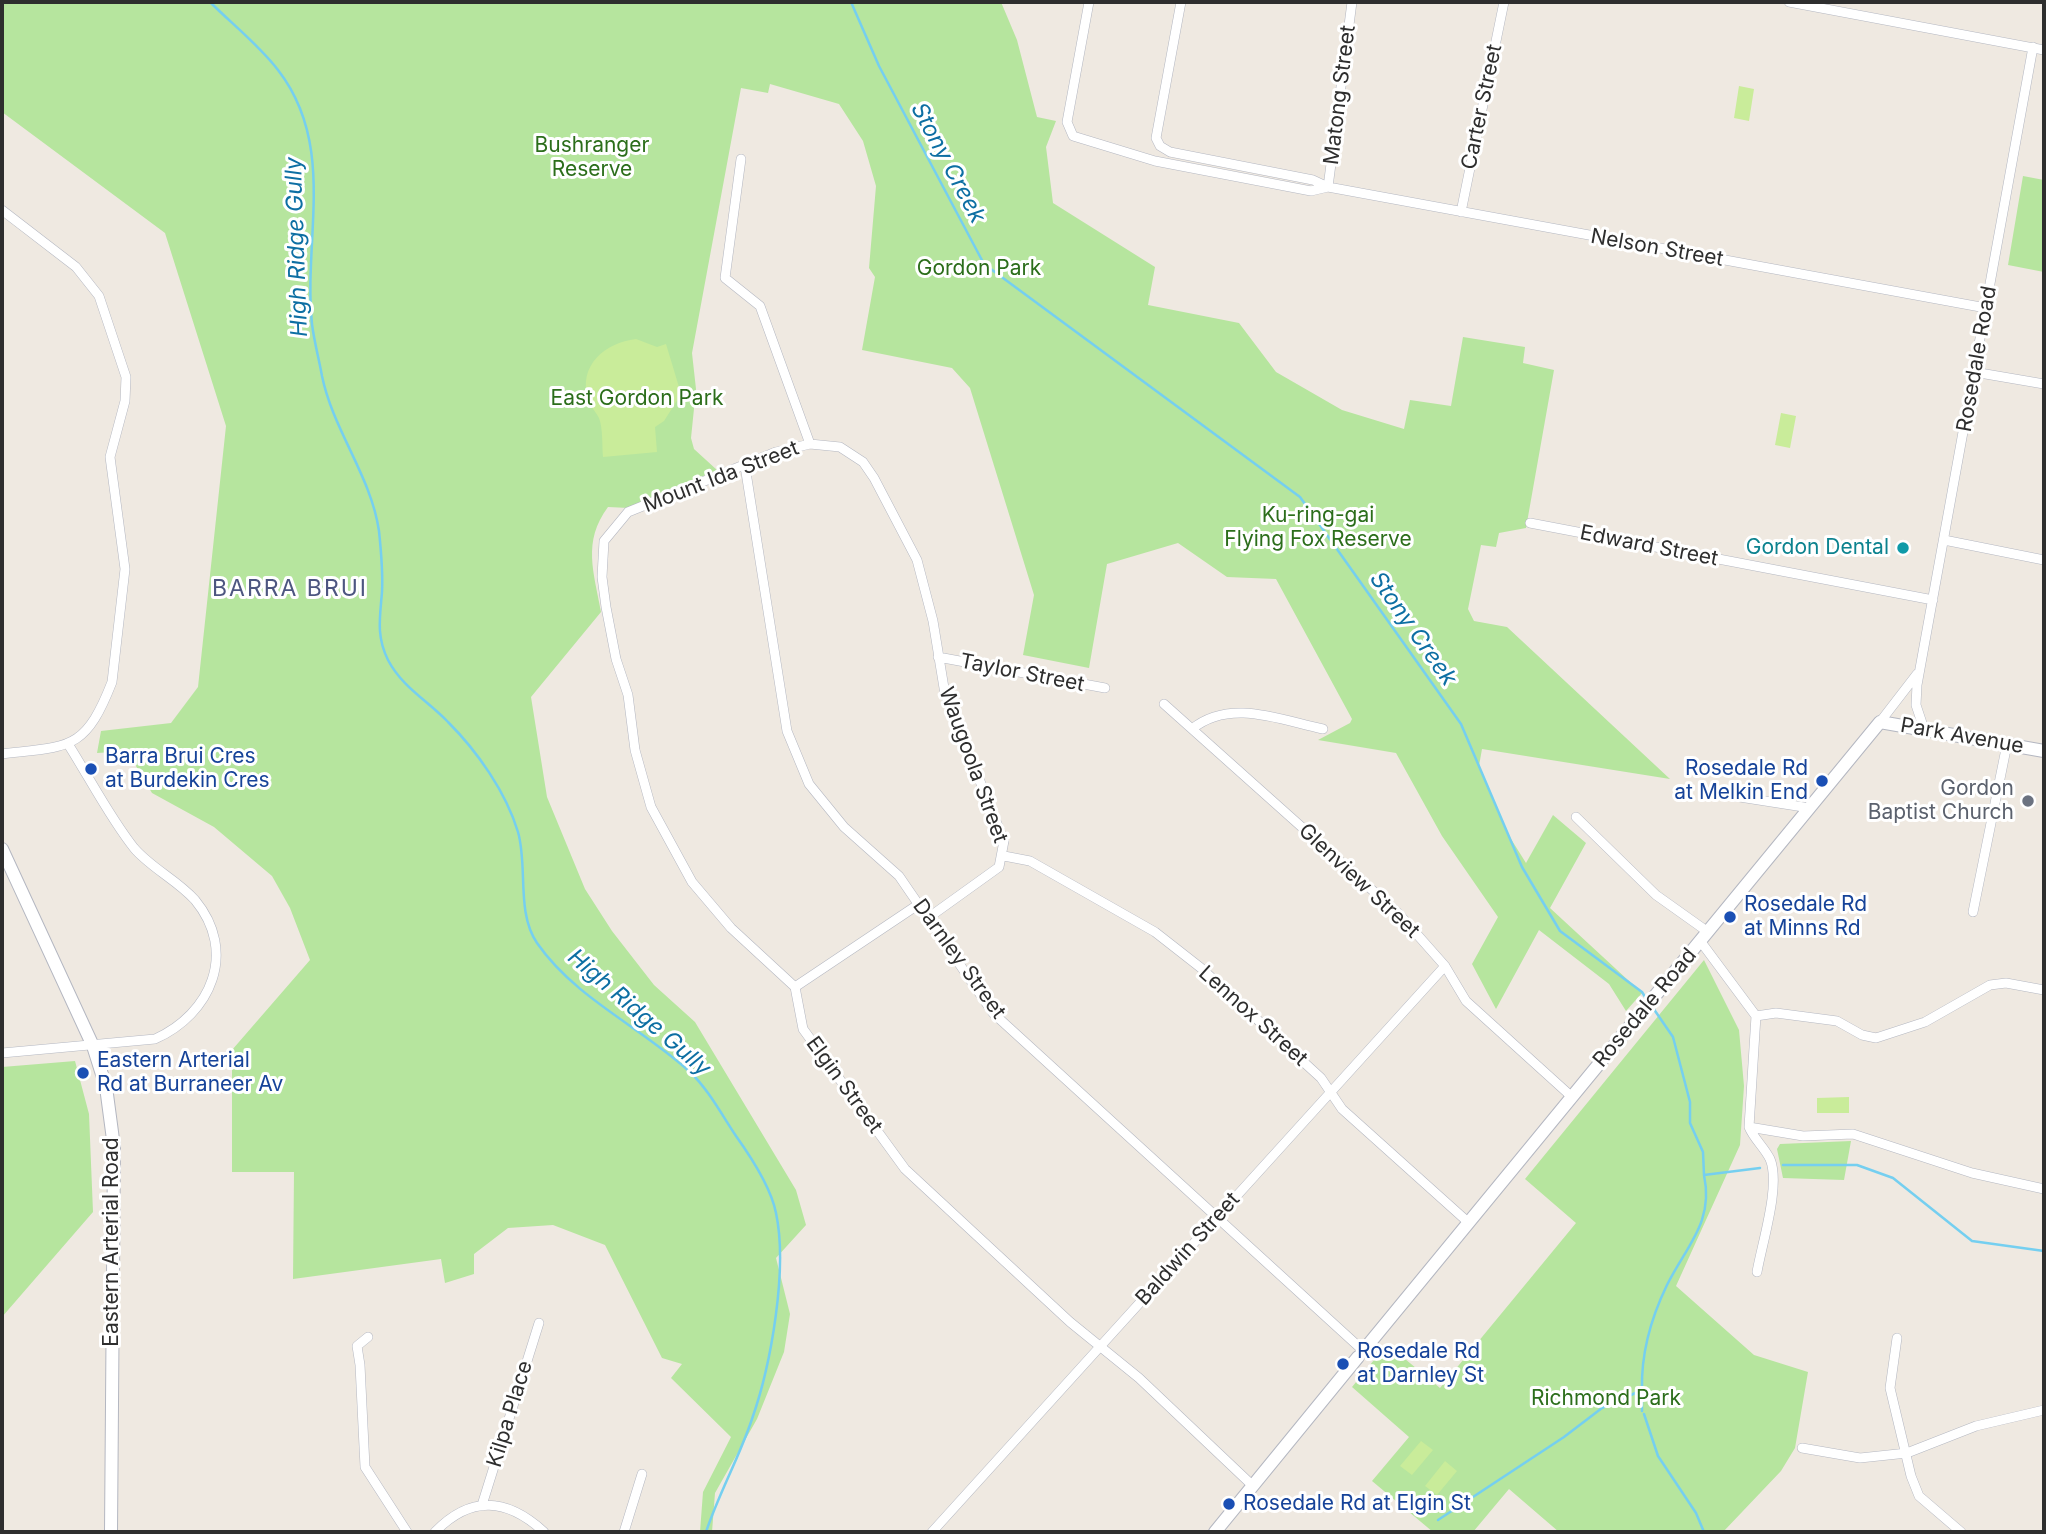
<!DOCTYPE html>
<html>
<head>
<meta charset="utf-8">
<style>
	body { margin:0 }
	#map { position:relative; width:2046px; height:1534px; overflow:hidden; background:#efe9e1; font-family:Inter,sans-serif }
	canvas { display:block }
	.frame { position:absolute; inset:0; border:4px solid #2e2e2e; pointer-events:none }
</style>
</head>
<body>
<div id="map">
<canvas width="2046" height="1534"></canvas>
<div class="frame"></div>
</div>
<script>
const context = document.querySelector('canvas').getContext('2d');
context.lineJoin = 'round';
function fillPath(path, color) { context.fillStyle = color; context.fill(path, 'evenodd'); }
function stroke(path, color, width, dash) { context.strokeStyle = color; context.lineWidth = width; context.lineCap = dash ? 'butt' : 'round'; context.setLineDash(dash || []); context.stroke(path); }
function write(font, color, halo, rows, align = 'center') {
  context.font = font + ' Inter,sans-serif'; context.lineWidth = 6; context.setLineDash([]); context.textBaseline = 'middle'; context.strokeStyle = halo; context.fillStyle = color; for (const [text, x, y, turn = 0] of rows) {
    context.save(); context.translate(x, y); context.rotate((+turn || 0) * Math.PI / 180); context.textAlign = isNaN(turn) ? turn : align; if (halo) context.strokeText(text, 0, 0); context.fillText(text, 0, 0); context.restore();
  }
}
const green = new Path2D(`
	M 2,2 L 1001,2 L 1017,40 L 1037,117 L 1056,121 L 1046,147 L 1053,203 L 1155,267 L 1148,305 L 1239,323 L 1276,372 L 1342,410 L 1404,429 L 1410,400 L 1451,406 L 1463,337 L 1525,347 L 1523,363 L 1554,370 L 1526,528 L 1499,533 L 1496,547 L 1481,545 L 1468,609 L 1474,621 L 1507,627 L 1670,779 L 1482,749 L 1479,766 L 1506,831 L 1526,863 L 1553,815 L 1586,843 L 1550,908 L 1642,993 L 1626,1011 L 1609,984 L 1539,930 L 1496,1009 L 1472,964 L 1498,917 L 1442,836 L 1396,753 L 1318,740 L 1350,723 L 1352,719 L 1276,579 L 1227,577 L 1178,543 L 1107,564 L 1089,668 L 1023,655 L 1034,595 L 970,388 L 952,368 L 862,350 L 875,277 L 869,268 L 876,186 L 863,141 L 839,104 L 770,84 L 768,93 L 741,88 L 692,353 L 696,389 L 691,438 L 694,449 L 717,470 L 629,508 L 608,507 C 582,542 594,572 601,612 L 531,697 L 547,797 L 585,889 L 612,931 L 654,985 L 695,1022 L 796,1190 L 806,1225 L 776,1258 L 790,1314 L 784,1352 L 757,1419 L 715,1493 L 712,1532 L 700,1532 L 703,1492 L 731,1437 L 671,1378 L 682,1364 L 662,1358 L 605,1245 L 553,1225 L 508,1228 L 474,1254 L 474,1274 L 445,1283 L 441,1259 L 293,1279 L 294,1172 L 232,1172 L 232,1050 L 310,960 L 290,908 L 272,876 L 214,827 L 152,793 L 127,751 L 97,753 L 101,731 L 171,723 L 198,687 L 226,426 L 165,233 L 2,112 Z
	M 2023,176 L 2044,180 L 2044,272 L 2008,265 Z
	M 1704,960 L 1739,1030 L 1744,1086 L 1740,1145 L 1676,1286 L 1754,1355 L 1808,1372 L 1795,1448 L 1781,1471 L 1723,1532 L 1559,1532 L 1509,1489 L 1473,1532 L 1433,1532 L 1372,1481 L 1409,1437 L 1352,1387 L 1387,1344 L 1440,1388 L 1576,1223 L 1525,1179 Z
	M 75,1061 L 89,1114 L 93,1212 L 2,1317 L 2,1067 Z
	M 1851,1141 L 1844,1180 L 1783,1178 L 1777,1149 L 1780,1144 Z`);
const pitch = new Path2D(`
	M 1739,86 L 1754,89 L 1749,121 L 1734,118 Z
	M 636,339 L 657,347 L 666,344 L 682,397 L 678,399 L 664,421 L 655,427 L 657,452 L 603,457 C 602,446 603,428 599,418 C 596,412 590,406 588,399 C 578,365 605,343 636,339 Z
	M 1781,413 L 1796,416 L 1790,448 L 1775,445 Z
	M 1849,1097 L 1849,1113 L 1817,1113 L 1817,1098 Z
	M 1421,1441 L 1433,1450 L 1412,1475 L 1400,1466 Z
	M 1445,1461 L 1457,1471 L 1437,1495 L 1425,1486 Z`);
const stream = new Path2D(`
	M 210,2 C 232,24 259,45 278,70 C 337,146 303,238 312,324 C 314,341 319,359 322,376 C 333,430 371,476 379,531 C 381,550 383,572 382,592 C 380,617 376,636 388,660 C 402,687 428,701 448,722 C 477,751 506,792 518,832 C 528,867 516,912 537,943 C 576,999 641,1027 690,1072 C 708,1089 722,1115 736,1136 C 751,1157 771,1187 776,1213 C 788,1269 771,1365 752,1419 C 739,1458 719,1493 706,1532
	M 851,2 L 879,66 L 984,264 L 1300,497 L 1461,724 L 1522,867 L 1560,931 L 1642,992 L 1647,1000
	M 1651,1005 L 1673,1037 L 1690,1102 L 1690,1123 L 1703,1152 L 1704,1175 L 1760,1168
	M 1783,1165 L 1857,1165 L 1893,1178 L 1972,1241 L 2044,1251
	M 1642,1390 L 1642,1411
	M 1644,1414 L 1658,1456 L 1696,1513 L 1704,1532
	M 1438,1520 L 1564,1437 L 1602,1408 L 1642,1390 C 1641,1354 1651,1318 1667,1285 C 1687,1245 1714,1222 1704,1175`);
const minor = new Path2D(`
	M 1089,2 L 1067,122 L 1073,136 L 1155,161 L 1311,191 L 1328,187
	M 1181,2 L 1156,138 L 1160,146 L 1170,152 L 1313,180 L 1328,187 L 1986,308
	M 1789,2 L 2044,50
	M 741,159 L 725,278 L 760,306 L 810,444 L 840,447 L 863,462 L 874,478 L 917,560 L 933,621 L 945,694 L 1004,841 L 999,867 L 928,918
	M 1328,187 L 1352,2
	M 2,210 L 76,267 L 99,296 L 126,377 L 125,401 L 110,457 L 125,569 L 112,682 C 85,751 70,746 2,754
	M 1461,212 L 1504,2
	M 1974,372 L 2044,384
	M 810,444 L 776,452 L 628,512 L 604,541 L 602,577 L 606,607 L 616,659 L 628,695 L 635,750 L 651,807 L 692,882 L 731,928 L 795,987 L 803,1029 L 905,1169 L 1070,1322 L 1139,1378 L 1253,1486
	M 745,466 L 787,731 L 809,784 L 844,827 L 899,876 L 993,1013 L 1358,1346
	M 1530,523 L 1933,600
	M 1944,540 L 2044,560
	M 938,657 L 1105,688
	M 1164,704 L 1399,914 L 1445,966 L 1466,1001 L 1572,1097
	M 1880,722 L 1917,674
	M 1192,729 C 1230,698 1280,720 1323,729
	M 1924,729 L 1916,705 L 1917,685 L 2033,47
	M 1714,793 L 1810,808
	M 1576,817 L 1656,895 L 1708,932
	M 1004,856 L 1030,861 L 1155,932 L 1201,968 L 1321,1078 L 1342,1109 L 1469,1223
	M 1973,912 L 2007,744
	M 1701,942 L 1756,1016 L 1749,1127 C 1754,1139 1764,1147 1770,1159 C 1781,1185 1762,1243 1757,1272
	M 795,987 L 919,904
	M 1756,1016 L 1776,1013 L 1837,1021 L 1862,1035 L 1876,1038 L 1925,1022 L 1990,985 L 2006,983 L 2044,990
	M 2,1053 L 155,1039 C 211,1014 238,952 195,900 C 177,880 151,868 134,848 C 110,818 89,777 68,744
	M 1749,1127 L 1803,1136 L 1853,1134 L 1972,1173 L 2044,1189
	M 368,1337 L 357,1346 L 360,1365 L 365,1467 L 407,1532
	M 1897,1338 L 1890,1388 L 1911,1476 L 1919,1496 L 1961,1532
	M 1802,1448 L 1860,1458 L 1907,1453 L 1976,1426 L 2044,1410
	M 482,1505 L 539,1323
	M 435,1532 C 471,1495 507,1498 544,1532
	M 624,1532 L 642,1474
	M 932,1532 L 1445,966`);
const tertiary = new Path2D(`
	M 1368,1345 L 1880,722 L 2044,751
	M 1215,1532 L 1358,1357`);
const secondary = new Path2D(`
	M 2,849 L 93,1046 L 106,1087 L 114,1147 L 111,1532`);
const markers = [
	[1903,548,7,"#0f9aa8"],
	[91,769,7,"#1a4fb4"],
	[1822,781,7,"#1a4fb4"],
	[2028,801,7,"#6b7280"],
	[1730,917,7,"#1a4fb4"],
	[83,1073,7,"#1a4fb4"],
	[1343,1364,7,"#1a4fb4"],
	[1229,1504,7,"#1a4fb4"]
];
const streetNames = [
	["Matong Street",1340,95,-83],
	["Carter Street",1482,107,-78],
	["Nelson Street",1657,248,10],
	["Rosedale Road",1977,359,-80],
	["Mount Ida Street",721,477,-21],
	["Edward Street",1649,546,11],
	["Taylor Street",1022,673,11],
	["Park Avenue",1962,736,10],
	["Waugoola Street",973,765,70],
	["Glenview Street",1359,881,43],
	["Darnley Street",959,959,54],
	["Rosedale Road",1645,1008,-50],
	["Lennox Street",1253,1016,42],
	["Elgin Street",844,1085,54],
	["Eastern Arterial Road",112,1242,-90],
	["Baldwin Street",1188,1249,-48],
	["Kilpa Place",510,1414,-73]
];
const parkNames = [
	["Bushranger",592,146],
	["Reserve",592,170],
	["Gordon Park",979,269],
	["East Gordon Park",637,399],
	["Ku-ring-gai",1318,516],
	["Flying Fox Reserve",1318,540],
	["Richmond Park",1606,1399]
];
const cultureNames = [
	["Gordon Dental",1889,548]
];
const transitNames = [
	["Barra Brui Cres",105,757],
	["at Burdekin Cres",105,781],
	["Rosedale Rd",1808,769,"right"],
	["at Melkin End",1808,793,"right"],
	["Rosedale Rd",1744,905],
	["at Minns Rd",1744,929],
	["Eastern Arterial",97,1061],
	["Rd at Burraneer Av",97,1085],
	["Rosedale Rd",1357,1352],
	["at Darnley St",1357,1376],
	["Rosedale Rd at Elgin St",1243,1504]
];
const worshipNames = [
	["Gordon",2014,789],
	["Baptist Church",2014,813]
];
const waterNames = [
	["Stony Creek",948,163,62],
	["High Ridge Gully",297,247,-92],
	["Stony Creek",1413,629,55],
	["High Ridge Gully",639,1013,41]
];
const neighbourhoodNames = [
	["BARRA BRUI",290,589]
];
fillPath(green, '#b6e59e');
fillPath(pitch, '#c9ec9a');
stroke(stream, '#75cff0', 2.5);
stroke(minor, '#b4b7c1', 10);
stroke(tertiary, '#b4b7c1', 14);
stroke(secondary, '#b4b7c1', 14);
stroke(minor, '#fff', 9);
stroke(tertiary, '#fff', 12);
stroke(secondary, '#fff', 12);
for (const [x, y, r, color] of markers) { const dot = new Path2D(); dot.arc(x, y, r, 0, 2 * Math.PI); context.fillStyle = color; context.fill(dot); stroke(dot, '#fff', 2.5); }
write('21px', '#2e2e2e', '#fff', streetNames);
write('21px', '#2c6e1b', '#fff', parkNames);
write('21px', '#0d838f', '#fff', cultureNames, 'right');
write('21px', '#164399', '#fff', transitNames, 'left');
write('21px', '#5b616d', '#fff', worshipNames, 'right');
write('italic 23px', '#0d6fa3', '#fff', waterNames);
context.letterSpacing = '2px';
write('23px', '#4d5680', '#fff', neighbourhoodNames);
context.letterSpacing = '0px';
</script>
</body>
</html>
